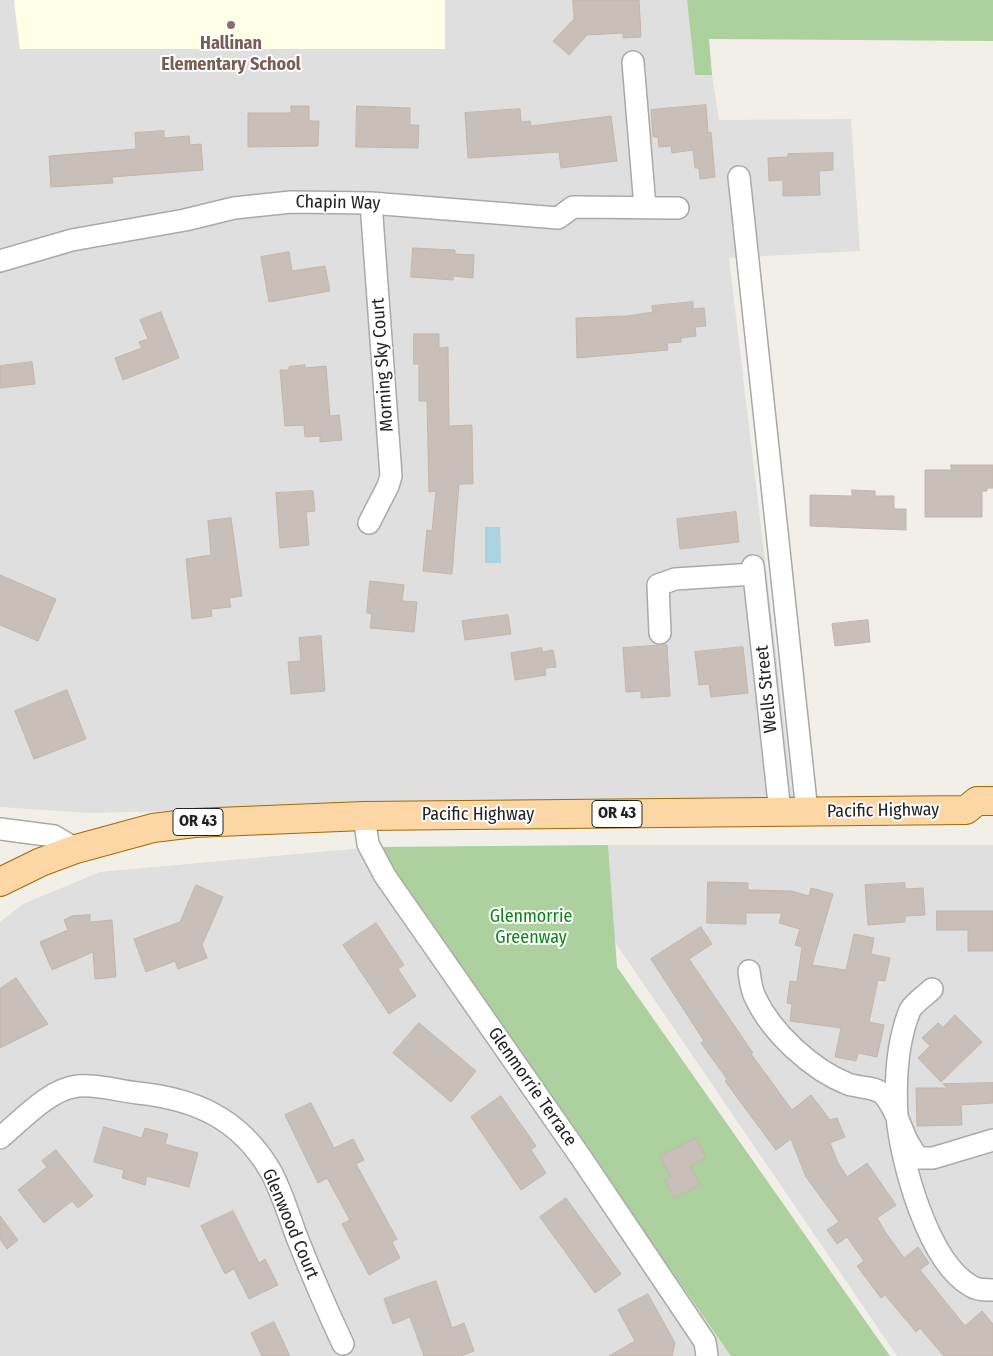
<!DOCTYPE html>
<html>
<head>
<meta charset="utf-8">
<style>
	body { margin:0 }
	canvas { display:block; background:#f2efe9 }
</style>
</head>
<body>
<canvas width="993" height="1356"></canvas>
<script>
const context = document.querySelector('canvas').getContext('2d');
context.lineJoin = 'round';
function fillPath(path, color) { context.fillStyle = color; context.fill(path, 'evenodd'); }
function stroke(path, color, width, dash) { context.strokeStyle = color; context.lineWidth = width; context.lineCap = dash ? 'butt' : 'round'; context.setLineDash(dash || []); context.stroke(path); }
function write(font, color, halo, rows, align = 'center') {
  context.font = font + ' "Fira Sans Condensed",sans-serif'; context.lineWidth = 4; context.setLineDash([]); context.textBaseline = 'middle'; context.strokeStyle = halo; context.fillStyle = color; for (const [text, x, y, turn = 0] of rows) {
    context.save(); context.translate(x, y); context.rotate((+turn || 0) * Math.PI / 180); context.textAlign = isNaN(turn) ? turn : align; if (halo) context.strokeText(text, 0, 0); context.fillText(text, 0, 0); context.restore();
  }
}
const residential = new Path2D(`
	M 0,0 L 14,0 L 20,49 L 444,49 L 445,0 L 687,0 L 695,75 L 712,75 L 719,120 L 851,119 L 860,251 L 729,258 L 793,796 L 90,813 L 0,807 Z
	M 608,845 L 993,845 L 993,1356 L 897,1356 L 615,942 Z
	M 374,847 L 731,1356 L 0,1356 L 0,922 L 23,904 L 100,872 Z`);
const education = new Path2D(`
	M 14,0 L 445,0 L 445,49 L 20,49 Z`);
const forest = new Path2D(`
	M 687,0 L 993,0 L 993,41 L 709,39 L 712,75 L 695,75 Z
	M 608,845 L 617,967 L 890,1356 L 731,1356 L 375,847 Z`);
const water = new Path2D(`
	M 485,527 L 500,527 L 501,563 L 485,563 Z`);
const building = new Path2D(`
	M 573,0 L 639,0 L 641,37 L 623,38 L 623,33 L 587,35 L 569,55 L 553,41 L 574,19 Z
	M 706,105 L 708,133 L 711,132 L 715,177 L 700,179 L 699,168 L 695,168 L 693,150 L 672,153 L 671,146 L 659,147 L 658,137 L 653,137 L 651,110 Z
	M 291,106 L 309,106 L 309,121 L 319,121 L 318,146 L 248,147 L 248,113 L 291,113 Z
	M 357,106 L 410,108 L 410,125 L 419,125 L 418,148 L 356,147 Z
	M 520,109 L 521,122 L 530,121 L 531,126 L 611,116 L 617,161 L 561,168 L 559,152 L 468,158 L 465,113 Z
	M 164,131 L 164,138 L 189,136 L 190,145 L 201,144 L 203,170 L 112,177 L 113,183 L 51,187 L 49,156 L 136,149 L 135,133 Z
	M 833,153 L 833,170 L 819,171 L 820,195 L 783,196 L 783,180 L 769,181 L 768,158 L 788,157 L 788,154 Z
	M 413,248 L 455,250 L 455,254 L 474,255 L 473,278 L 453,276 L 453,280 L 411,277 Z
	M 289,252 L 292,271 L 325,266 L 330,291 L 269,302 L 261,257 Z
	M 693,302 L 693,309 L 704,308 L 706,326 L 695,327 L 696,336 L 681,338 L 681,342 L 667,343 L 668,350 L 577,358 L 576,318 L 628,316 L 653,312 L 652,306 Z
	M 161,312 L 179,358 L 123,380 L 115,358 L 142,348 L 139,342 L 148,339 L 140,320 Z
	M 414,334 L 439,334 L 439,348 L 448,347 L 449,426 L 472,425 L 473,484 L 459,484 L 452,574 L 423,571 L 427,530 L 432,531 L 436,491 L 429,492 L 427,401 L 419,401 L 419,364 L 414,364 Z
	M 32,362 L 35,384 L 0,388 L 0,366 Z
	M 305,365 L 305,368 L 326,366 L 330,416 L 339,415 L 342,440 L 320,442 L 320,436 L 305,437 L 304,425 L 285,426 L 280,370 L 289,370 L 289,367 Z
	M 951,465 L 993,465 L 993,488 L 987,488 L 987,491 L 982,491 L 982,517 L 925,517 L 925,470 L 951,470 Z
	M 852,490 L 875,491 L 875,496 L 894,496 L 894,509 L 906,509 L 906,530 L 810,526 L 810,495 L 852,496 Z
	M 313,491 L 315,511 L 306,512 L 309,545 L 280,548 L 276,493 Z
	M 736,512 L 739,542 L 680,549 L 677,519 Z
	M 231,518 L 242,596 L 229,598 L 231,607 L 211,609 L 212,616 L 192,619 L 186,559 L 211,555 L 208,521 Z
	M 0,575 L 56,599 L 38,641 L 0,625 Z
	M 370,581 L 404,585 L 402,601 L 417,602 L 414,632 L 370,628 L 372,614 L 367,613 Z
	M 508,615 L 511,634 L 465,640 L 462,621 Z
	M 868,620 L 870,642 L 835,646 L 832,624 Z
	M 321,636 L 325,691 L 291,694 L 288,662 L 301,661 L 299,638 Z
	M 667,645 L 670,696 L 641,698 L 641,691 L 626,692 L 623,648 Z
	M 743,647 L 748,693 L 711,697 L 709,684 L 699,685 L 695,652 Z
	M 542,648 L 542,652 L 553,650 L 556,667 L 545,668 L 546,675 L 515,680 L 511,653 Z
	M 67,690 L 86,739 L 34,759 L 15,711 Z
	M 708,882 L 748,883 L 748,890 L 791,891 L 809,896 L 811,888 L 833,894 L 812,965 L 846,970 L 854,934 L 874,938 L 871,954 L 890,958 L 885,981 L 878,980 L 869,1022 L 884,1025 L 877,1057 L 858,1053 L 856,1061 L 835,1057 L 841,1028 L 790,1021 L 792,1004 L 787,1003 L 790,981 L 797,982 L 802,947 L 795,945 L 800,929 L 779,923 L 782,913 L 746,913 L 746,924 L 707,923 Z
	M 905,883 L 905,889 L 923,888 L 925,915 L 905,916 L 905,922 L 868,925 L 865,885 Z
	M 196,885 L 223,897 L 202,945 L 207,958 L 178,969 L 175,961 L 146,972 L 134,939 L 180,922 Z
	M 937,911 L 993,911 L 993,951 L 968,951 L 968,930 L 937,930 Z
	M 90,915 L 90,922 L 112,920 L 116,977 L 95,979 L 93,952 L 52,970 L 40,942 L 68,930 L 64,920 L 72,916 Z
	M 376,923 L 404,965 L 398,969 L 416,996 L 389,1014 L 343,945 Z
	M 701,927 L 712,944 L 689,959 L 753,1053 L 751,1054 L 792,1110 L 811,1095 L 830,1120 L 837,1118 L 845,1137 L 830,1143 L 838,1163 L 847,1177 L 867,1163 L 896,1205 L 877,1218 L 886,1233 L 904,1258 L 918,1247 L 929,1263 L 920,1270 L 965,1326 L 982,1311 L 993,1324 L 993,1356 L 944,1356 L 920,1328 L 916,1332 L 885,1295 L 881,1298 L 857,1266 L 864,1261 L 847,1237 L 837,1244 L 827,1230 L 839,1222 L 806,1177 L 791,1139 L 776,1150 L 725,1081 L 727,1079 L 701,1043 L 704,1041 L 651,959 Z
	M 16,978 L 48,1024 L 0,1048 L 0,989 Z
	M 955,1015 L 982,1042 L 941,1082 L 918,1058 L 930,1046 L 922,1038 L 938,1023 L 943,1027 Z
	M 419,1023 L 476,1071 L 451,1102 L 393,1053 Z
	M 993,1083 L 993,1103 L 961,1105 L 962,1125 L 917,1126 L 916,1088 L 947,1088 L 943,1084 Z
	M 501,1096 L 536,1146 L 531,1150 L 546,1173 L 521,1190 L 471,1117 Z
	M 311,1103 L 334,1148 L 353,1139 L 364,1160 L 356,1164 L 397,1239 L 392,1242 L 400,1258 L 369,1275 L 342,1224 L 350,1220 L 327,1178 L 318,1183 L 285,1115 Z
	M 104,1127 L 142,1138 L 145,1128 L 168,1134 L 165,1144 L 198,1153 L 189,1187 L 147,1176 L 145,1185 L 122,1178 L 124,1170 L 94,1162 Z
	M 696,1138 L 706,1158 L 690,1166 L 700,1185 L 674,1198 L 665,1180 L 671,1178 L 660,1156 Z
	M 56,1150 L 93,1196 L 78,1208 L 72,1201 L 44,1223 L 18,1190 L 47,1167 L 42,1161 Z
	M 566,1198 L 621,1274 L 595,1293 L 540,1217 Z
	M 233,1211 L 259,1263 L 265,1259 L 278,1285 L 249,1299 L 234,1269 L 225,1274 L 201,1226 Z
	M 0,1216 L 18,1240 L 7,1249 L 0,1239 Z
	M 436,1281 L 452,1328 L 464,1323 L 474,1351 L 461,1356 L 424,1356 L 410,1317 L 393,1324 L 384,1299 Z
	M 648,1294 L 675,1343 L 672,1356 L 609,1356 L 635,1341 L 618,1310 Z
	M 274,1322 L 290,1356 L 262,1356 L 251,1333 Z`);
const minor = new Path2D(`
	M 633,62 L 645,207
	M 739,177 L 807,812
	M 0,261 L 72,240 L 185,220 L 234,208 L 291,202 L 371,203 L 558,218 L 573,207 L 678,208
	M 369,523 L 388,486 L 391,476 L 371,203
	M 753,566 L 780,812
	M 660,633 L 658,585 L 675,579 L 754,574
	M 364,816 L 368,844 L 385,876 L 582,1159 L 705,1342 L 707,1356
	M 0,829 L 54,836 L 76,849
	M 749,971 C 750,979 751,989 755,997 C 771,1032 812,1070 848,1084 C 859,1088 875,1086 884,1095 C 900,1113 902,1141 919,1158 L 933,1158 L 993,1140
	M 932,989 C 926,995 914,1003 910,1010 C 897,1042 895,1082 897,1116 C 901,1162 928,1262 971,1286 C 977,1290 986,1290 993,1290
	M 0,1138 C 22,1120 49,1089 78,1086 C 98,1084 118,1091 138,1093 C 195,1099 239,1118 270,1170 C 282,1191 289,1217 298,1240 C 312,1275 327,1310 343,1344`);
const major = new Path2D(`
	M 0,882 L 41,862 L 76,849 L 153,828 L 194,823 L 364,816 L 966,810 L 977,801 L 993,801`);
const markers = [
	[231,25,5,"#8d6e63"]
];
const shields = [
	[617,814,50],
	[198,822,50]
];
const shieldNames = [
	["OR 43",617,814],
	["OR 43",198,822]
];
const educationNames = [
	["Hallinan",231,44],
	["Elementary School",231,65]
];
const streetNames = [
	["Chapin Way",338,203,1],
	["Morning Sky Court",383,365,-94],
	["Wells Street",767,689,-96],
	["Pacific Highway",883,811,-1],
	["Pacific Highway",478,815],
	["Glenmorrie Terrace",532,1087,55],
	["Glenwood Court",290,1224,67]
];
const parkNames = [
	["Glenmorrie",531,917],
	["Greenway",531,938]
];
fillPath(residential, '#e0dfdf');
fillPath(education, '#ffffe5');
fillPath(forest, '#add19e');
fillPath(water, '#aad3df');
fillPath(building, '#c7bfb8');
stroke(building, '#c4b6ab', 1);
stroke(minor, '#a9a9a9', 24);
stroke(major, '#a06b00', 30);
stroke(minor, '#fff', 21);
stroke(major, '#fcd6a4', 28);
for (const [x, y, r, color] of markers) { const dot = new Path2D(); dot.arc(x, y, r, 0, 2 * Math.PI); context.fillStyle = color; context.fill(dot); stroke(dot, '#fff', 2); }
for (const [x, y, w] of shields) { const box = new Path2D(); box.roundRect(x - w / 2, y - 13.5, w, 27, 4); context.fillStyle = '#fff'; context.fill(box); stroke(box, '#222', 1); }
write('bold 16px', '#222', null, shieldNames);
write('bold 18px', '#785e54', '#fff', educationNames);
write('18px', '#222', '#fff', streetNames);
write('18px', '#0c8416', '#fff', parkNames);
</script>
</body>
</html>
